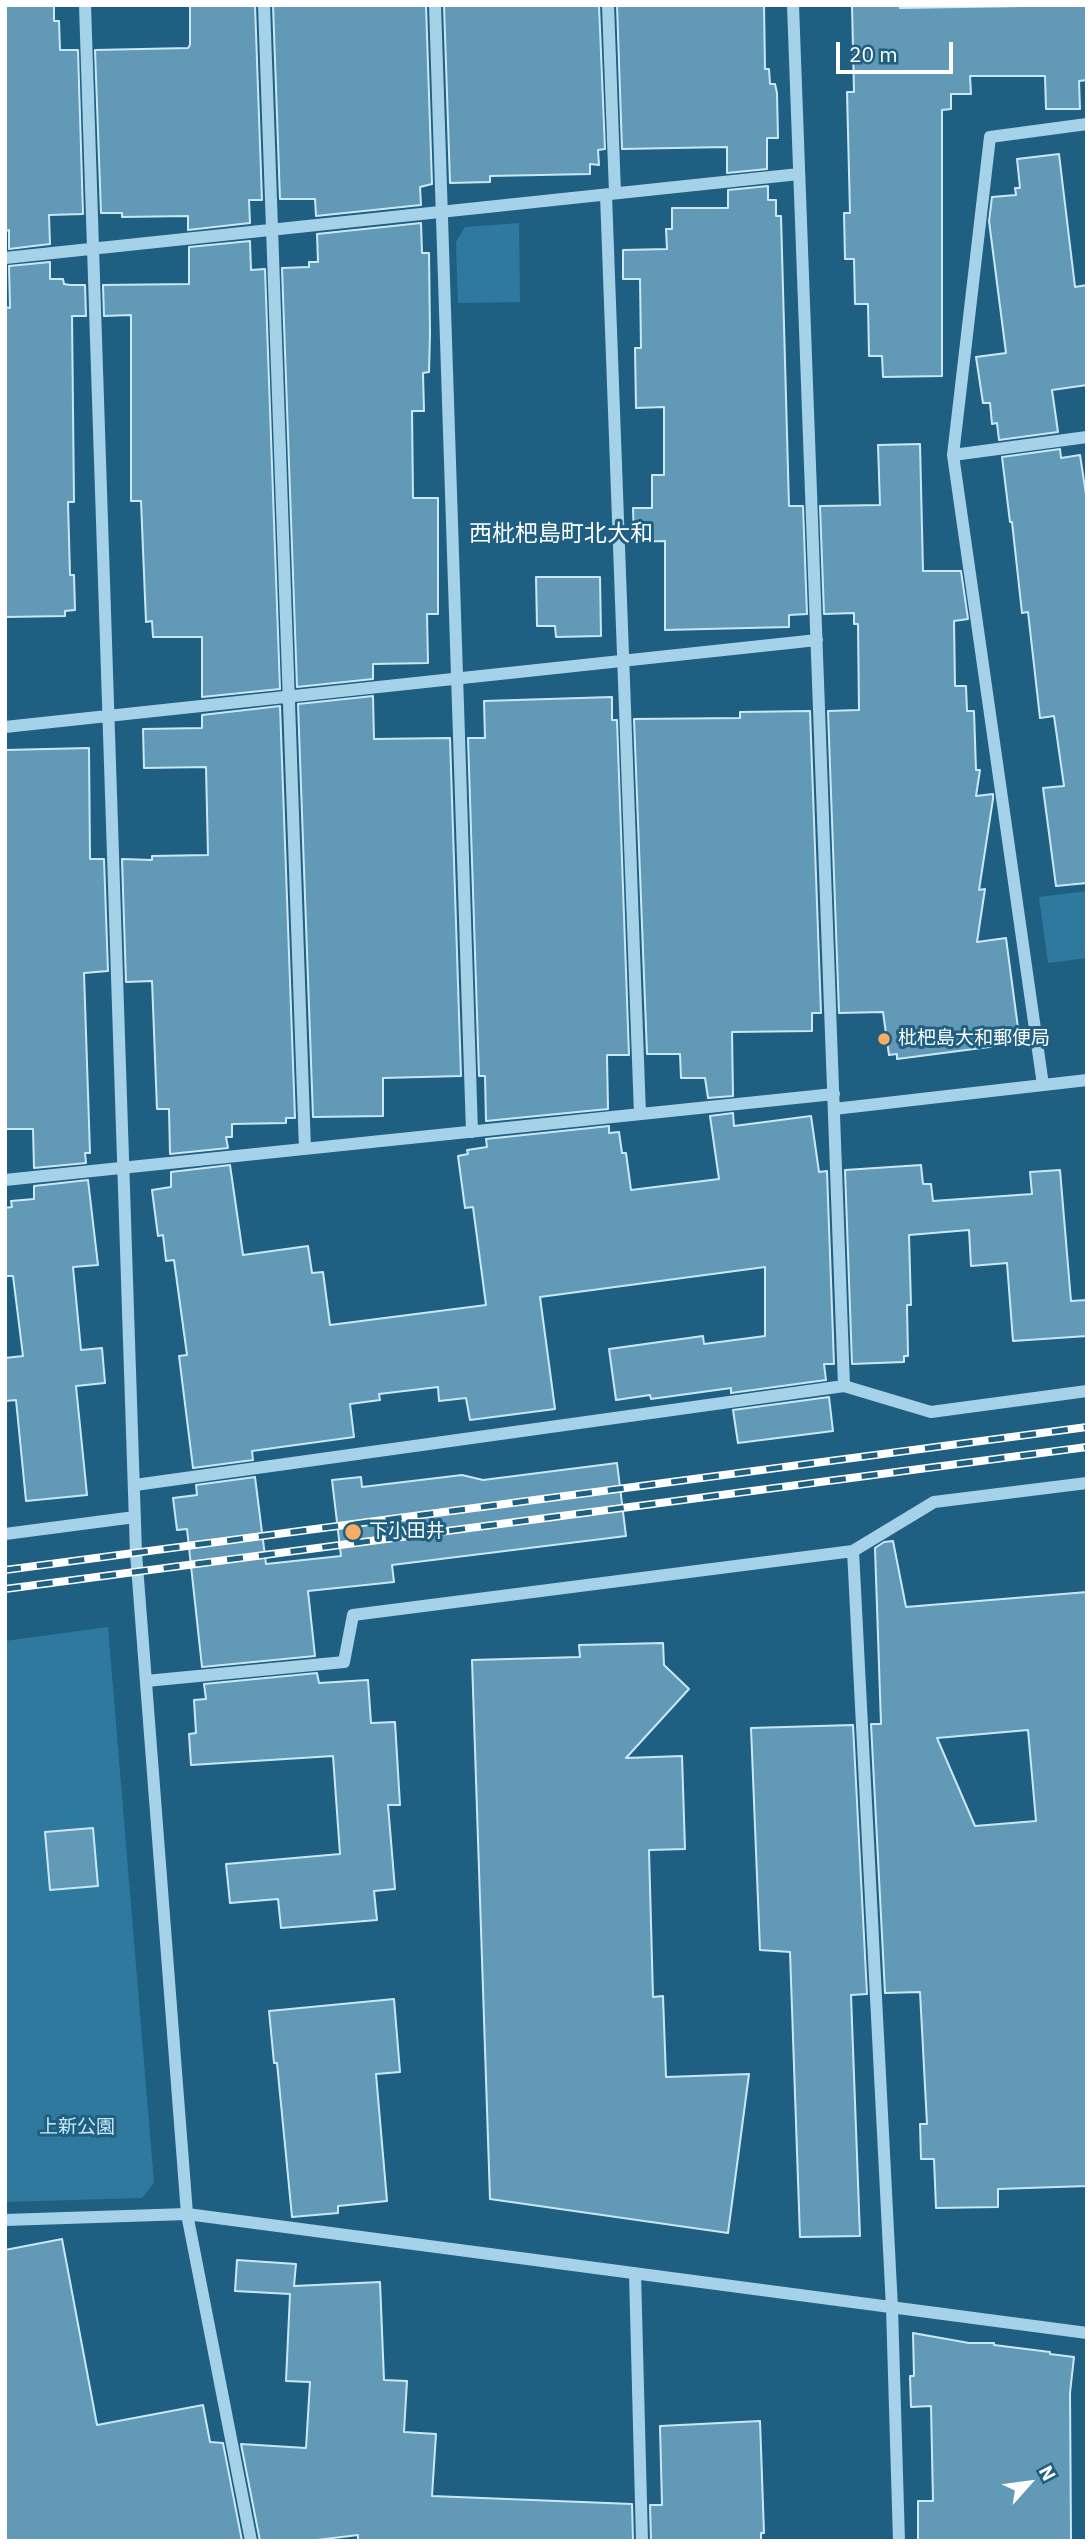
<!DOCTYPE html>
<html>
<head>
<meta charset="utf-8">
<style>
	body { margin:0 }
	#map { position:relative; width:1092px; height:2546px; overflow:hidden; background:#1f6082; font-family:"IBM Plex Sans",sans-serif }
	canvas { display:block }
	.frame { position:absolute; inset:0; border:7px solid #fff; pointer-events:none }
	.north { position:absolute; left:994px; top:2448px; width:70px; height:70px; -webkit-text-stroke:5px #1f6082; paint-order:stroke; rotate:62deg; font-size:19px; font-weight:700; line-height:28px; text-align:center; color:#fff }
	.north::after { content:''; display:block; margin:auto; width:24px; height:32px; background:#fff; clip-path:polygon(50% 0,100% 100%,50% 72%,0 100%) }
	.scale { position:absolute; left:836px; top:42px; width:117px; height:32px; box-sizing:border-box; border:4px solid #fff; border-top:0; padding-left:9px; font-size:21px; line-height:24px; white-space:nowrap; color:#fff; -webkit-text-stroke:5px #1f6082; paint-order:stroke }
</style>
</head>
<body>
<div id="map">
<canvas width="1092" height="2546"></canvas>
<div class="frame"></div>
<div class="north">N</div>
<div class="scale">20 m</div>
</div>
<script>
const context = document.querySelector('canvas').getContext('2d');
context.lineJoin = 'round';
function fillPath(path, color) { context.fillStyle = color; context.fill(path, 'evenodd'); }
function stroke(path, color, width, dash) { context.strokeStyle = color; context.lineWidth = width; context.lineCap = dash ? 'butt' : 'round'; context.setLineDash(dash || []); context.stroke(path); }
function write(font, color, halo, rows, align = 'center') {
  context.font = font + ' "IBM Plex Sans","Noto Sans JP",sans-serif'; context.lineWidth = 6; context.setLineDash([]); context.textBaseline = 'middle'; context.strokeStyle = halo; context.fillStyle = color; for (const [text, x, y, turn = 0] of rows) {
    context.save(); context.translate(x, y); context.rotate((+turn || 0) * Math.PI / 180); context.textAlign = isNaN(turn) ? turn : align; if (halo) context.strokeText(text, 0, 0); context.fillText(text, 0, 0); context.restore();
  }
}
const green = new Path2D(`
	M 519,223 L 520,302 L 458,303 L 456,242 L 465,227 Z
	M 1087,891 L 1087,958 L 1048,963 L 1039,897 Z
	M 108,1627 L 154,2183 L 142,2198 L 5,2202 L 5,1641 Z`);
const building = new Path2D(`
	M 5,5 L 54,5 L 54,21 L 59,21 L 60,50 L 78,50 L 83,214 L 49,215 L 50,244 L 9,249 L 9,230 L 5,231 Z
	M 190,5 L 255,5 L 262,200 L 249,200 L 250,223 L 188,230 L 188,216 L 122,217 L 122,213 L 101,213 L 95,50 L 188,48 L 190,45 Z
	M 273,5 L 426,5 L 432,184 L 420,187 L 421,205 L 316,216 L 315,199 L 280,199 Z
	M 444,5 L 599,5 L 605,149 L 598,150 L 599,165 L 590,164 L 590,174 L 490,176 L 490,182 L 450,183 Z
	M 617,5 L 764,5 L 765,69 L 769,69 L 770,84 L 775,84 L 777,93 L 778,138 L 767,138 L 767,169 L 727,173 L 727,147 L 622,149 Z
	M 852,5 L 900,5 L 900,8 L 1087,5 L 1087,80 L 1079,81 L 1080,109 L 1046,109 L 1045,76 L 970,76 L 971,94 L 951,94 L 951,109 L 942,110 L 942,376 L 883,377 L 882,356 L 869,356 L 868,304 L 855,304 L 854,259 L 845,259 L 844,213 L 850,213 L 847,92 L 854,92 Z
	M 1059,154 L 1075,287 L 1087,285 L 1087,385 L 1052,390 L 1058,432 L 999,440 L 997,423 L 992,424 L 990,403 L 983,403 L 976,357 L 1006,353 L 989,221 L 992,197 L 1016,195 L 1015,188 L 1020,188 L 1017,159 Z
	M 768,186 L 768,200 L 776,200 L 776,216 L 781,216 L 789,506 L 803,506 L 807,614 L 789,615 L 789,627 L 665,630 L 665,541 L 634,542 L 633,508 L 652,508 L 652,475 L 664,475 L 664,407 L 636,408 L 635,348 L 641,348 L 640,279 L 623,279 L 623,250 L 667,249 L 666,229 L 672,229 L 672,208 L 728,208 L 728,190 Z
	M 421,223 L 422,253 L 429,253 L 430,333 L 429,372 L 423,373 L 424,411 L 412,411 L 413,498 L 438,498 L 438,614 L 427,614 L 428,663 L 373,664 L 373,679 L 297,687 L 282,268 L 309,267 L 309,262 L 318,262 L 317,234 Z
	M 250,241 L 251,270 L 265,269 L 280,689 L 202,697 L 202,637 L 153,637 L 152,621 L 146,622 L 141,501 L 131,501 L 131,315 L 104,316 L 103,285 L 189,284 L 189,247 Z
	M 50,262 L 50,279 L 63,279 L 64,284 L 70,285 L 85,285 L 86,316 L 72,316 L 74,502 L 68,502 L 70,575 L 74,575 L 75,610 L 65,611 L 65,616 L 5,617 L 5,307 L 10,308 L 9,266 Z
	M 920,444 L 923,571 L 961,571 L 968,619 L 954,621 L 955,686 L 966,686 L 967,711 L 974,711 L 976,770 L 980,770 L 976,796 L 993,794 L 993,799 L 979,890 L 985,889 L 977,942 L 1006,938 L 1020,1043 L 897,1059 L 897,1054 L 889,1055 L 883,1012 L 839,1013 L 828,711 L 859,710 L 858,624 L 854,624 L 854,613 L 824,614 L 820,506 L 880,505 L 878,445 Z
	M 1060,449 L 1061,458 L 1080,455 L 1087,501 L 1087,883 L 1056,886 L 1043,788 L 1064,786 L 1054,716 L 1040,718 L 1028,612 L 1022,613 L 1012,522 L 1010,522 L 1002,457 Z
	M 536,577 L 600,577 L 601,636 L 556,637 L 555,626 L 537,626 Z
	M 373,696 L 374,739 L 450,738 L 461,1076 L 383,1078 L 383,1116 L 313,1117 L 298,704 Z
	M 612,697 L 612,720 L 617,720 L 629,1055 L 607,1055 L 608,1109 L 486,1121 L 485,1076 L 479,1076 L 468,738 L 485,738 L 484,701 Z
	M 280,706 L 295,1118 L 286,1118 L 286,1123 L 232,1124 L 232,1137 L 226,1137 L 228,1148 L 170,1154 L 169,1109 L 157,1109 L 152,981 L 126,982 L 122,859 L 152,860 L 152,856 L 208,855 L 206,767 L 144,768 L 143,729 L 202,728 L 202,715 Z
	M 810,711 L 821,1013 L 812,1013 L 812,1031 L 732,1032 L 733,1096 L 708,1098 L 705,1078 L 681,1078 L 680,1054 L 647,1054 L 634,719 L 740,718 L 740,712 Z
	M 89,748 L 90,859 L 104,859 L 108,971 L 84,973 L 90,1153 L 85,1153 L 86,1163 L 34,1168 L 33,1129 L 5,1129 L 5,750 Z
	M 733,1113 L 734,1126 L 811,1116 L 819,1172 L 827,1171 L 834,1364 L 824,1364 L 826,1380 L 731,1393 L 731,1388 L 651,1399 L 650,1395 L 616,1400 L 609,1349 L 703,1336 L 704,1344 L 765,1336 L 765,1267 L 540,1297 L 555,1409 L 470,1420 L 466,1398 L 439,1401 L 438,1387 L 379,1394 L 380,1400 L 350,1404 L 354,1437 L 252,1451 L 253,1460 L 193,1468 L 179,1356 L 187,1355 L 174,1260 L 166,1261 L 163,1235 L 158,1236 L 152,1190 L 171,1187 L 171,1172 L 230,1165 L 243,1255 L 308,1246 L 312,1273 L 323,1272 L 330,1325 L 486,1305 L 473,1207 L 465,1208 L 458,1156 L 468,1154 L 467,1150 L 487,1147 L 486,1139 L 609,1126 L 609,1133 L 619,1132 L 622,1153 L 626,1153 L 631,1190 L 719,1179 L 710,1116 Z
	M 921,1165 L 923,1184 L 931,1184 L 933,1201 L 1032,1194 L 1030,1172 L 1060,1170 L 1071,1301 L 1087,1300 L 1087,1336 L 1013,1341 L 1007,1263 L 971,1266 L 969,1230 L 909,1235 L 911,1305 L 907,1305 L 908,1356 L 904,1356 L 904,1362 L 852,1364 L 845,1170 Z
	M 88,1180 L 98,1265 L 73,1267 L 81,1350 L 102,1348 L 105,1383 L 76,1386 L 87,1495 L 26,1501 L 16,1400 L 5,1401 L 5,1358 L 23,1356 L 13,1276 L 5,1276 L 5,1208 L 12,1207 L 11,1201 L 34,1199 L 34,1186 Z
	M 829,1397 L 833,1431 L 738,1443 L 733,1410 Z
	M 617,1463 L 626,1536 L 392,1565 L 394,1582 L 308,1591 L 315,1656 L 202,1667 L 187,1529 L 177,1530 L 173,1498 L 197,1495 L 196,1485 L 255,1477 L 266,1564 L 341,1556 L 332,1480 L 361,1477 L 362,1487 L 462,1475 L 483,1480 Z
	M 893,1541 L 906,1607 L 1087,1592 L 1087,2186 L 998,2189 L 998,2207 L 936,2208 L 934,2159 L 921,2159 L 920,2124 L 927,2124 L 920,1992 L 885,1993 L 871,1724 L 881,1724 L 875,1548 L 884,1542 ZM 1028,1730 L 1036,1821 L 975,1826 L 937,1738 Z
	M 663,1643 L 664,1665 L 689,1689 L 626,1758 L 682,1756 L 685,1849 L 649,1850 L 653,1997 L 663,1996 L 666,2077 L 749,2074 L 728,2233 L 490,2199 L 472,1660 L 580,1657 L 579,1645 Z
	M 317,1673 L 319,1683 L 368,1680 L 371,1723 L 395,1722 L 400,1805 L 388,1805 L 395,1889 L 374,1891 L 377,1920 L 281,1928 L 278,1899 L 230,1903 L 226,1864 L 340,1854 L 333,1756 L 191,1765 L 189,1734 L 196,1733 L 194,1700 L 206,1699 L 204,1684 Z
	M 853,1725 L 867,1994 L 851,1995 L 860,2236 L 800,2237 L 790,1952 L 760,1950 L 751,1728 Z
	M 93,1828 L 98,1886 L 50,1890 L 45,1832 Z
	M 394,1999 L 400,2072 L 376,2074 L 387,2201 L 338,2206 L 338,2213 L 292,2217 L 277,2063 L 274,2063 L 269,2011 Z
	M 62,2239 L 97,2425 L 203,2405 L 210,2442 L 223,2443 L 242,2541 L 5,2541 L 5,2250 Z
	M 237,2260 L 296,2264 L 294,2286 L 380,2282 L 384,2380 L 407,2381 L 404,2432 L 436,2434 L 432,2496 L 632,2504 L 633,2541 L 358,2541 L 358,2535 L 309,2541 L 260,2541 L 241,2444 L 306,2448 L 310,2382 L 286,2381 L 290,2294 L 235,2291 Z
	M 913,2333 L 969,2343 L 994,2343 L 994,2345 L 1050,2352 L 1050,2354 L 1074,2357 L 1070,2393 L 1071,2541 L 918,2541 L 918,2501 L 933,2501 L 931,2406 L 911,2407 L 910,2376 L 914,2376 Z
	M 760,2421 L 764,2533 L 761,2533 L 761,2541 L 651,2541 L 650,2505 L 662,2505 L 660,2426 Z`);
const minor = new Path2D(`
	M 85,5 L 136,1553 L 187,2214 L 251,2541
	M 264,5 L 305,1149
	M 435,5 L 472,1132
	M 608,5 L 615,193
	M 793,5 L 844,1386
	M 606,195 L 640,1114
	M 5,258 L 799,174
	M 953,455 L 990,137 L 1087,124
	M 5,727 L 817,640
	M 1043,1085 L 953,455 L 1087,437
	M 834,1109 L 1087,1080
	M 5,1180 L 834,1094
	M 135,1485 L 844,1386 L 931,1412 L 1087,1391
	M 5,1534 L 135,1517
	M 853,1551 L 892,2308 L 899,2541
	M 146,1681 L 344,1662 L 353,1615 L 853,1551 L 934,1502 L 1087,1483
	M 5,2220 L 187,2214 L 1087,2333
	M 635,2273 L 642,2541`);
const rail = new Path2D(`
	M 5,1570 L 1087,1427
	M 5,1589 L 1087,1447`);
const markers = [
	[884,1039,7,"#f7ad66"],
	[353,1532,9,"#f7ad66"]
];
const poiNames = [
	["枇杷島大和郵便局",898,1039],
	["下小田井",369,1532]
];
const parkNames = [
	["上新公園",77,2128]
];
const quarterNames = [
	["西枇杷島町北大和",561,534]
];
fillPath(green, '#2f799e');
fillPath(building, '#6199b6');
stroke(building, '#cae8f7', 2);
stroke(minor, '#a6d2e9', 12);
stroke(rail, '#fff', 8);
stroke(rail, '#1f6082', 5, [16]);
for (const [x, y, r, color] of markers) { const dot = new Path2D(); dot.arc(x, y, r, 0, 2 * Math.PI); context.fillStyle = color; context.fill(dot); stroke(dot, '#1f6082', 2.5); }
write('19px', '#fff', '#1f6082', poiNames, 'left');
write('19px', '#cae8f7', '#1f6082', parkNames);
write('23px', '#fff', '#1f6082', quarterNames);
</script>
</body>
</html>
